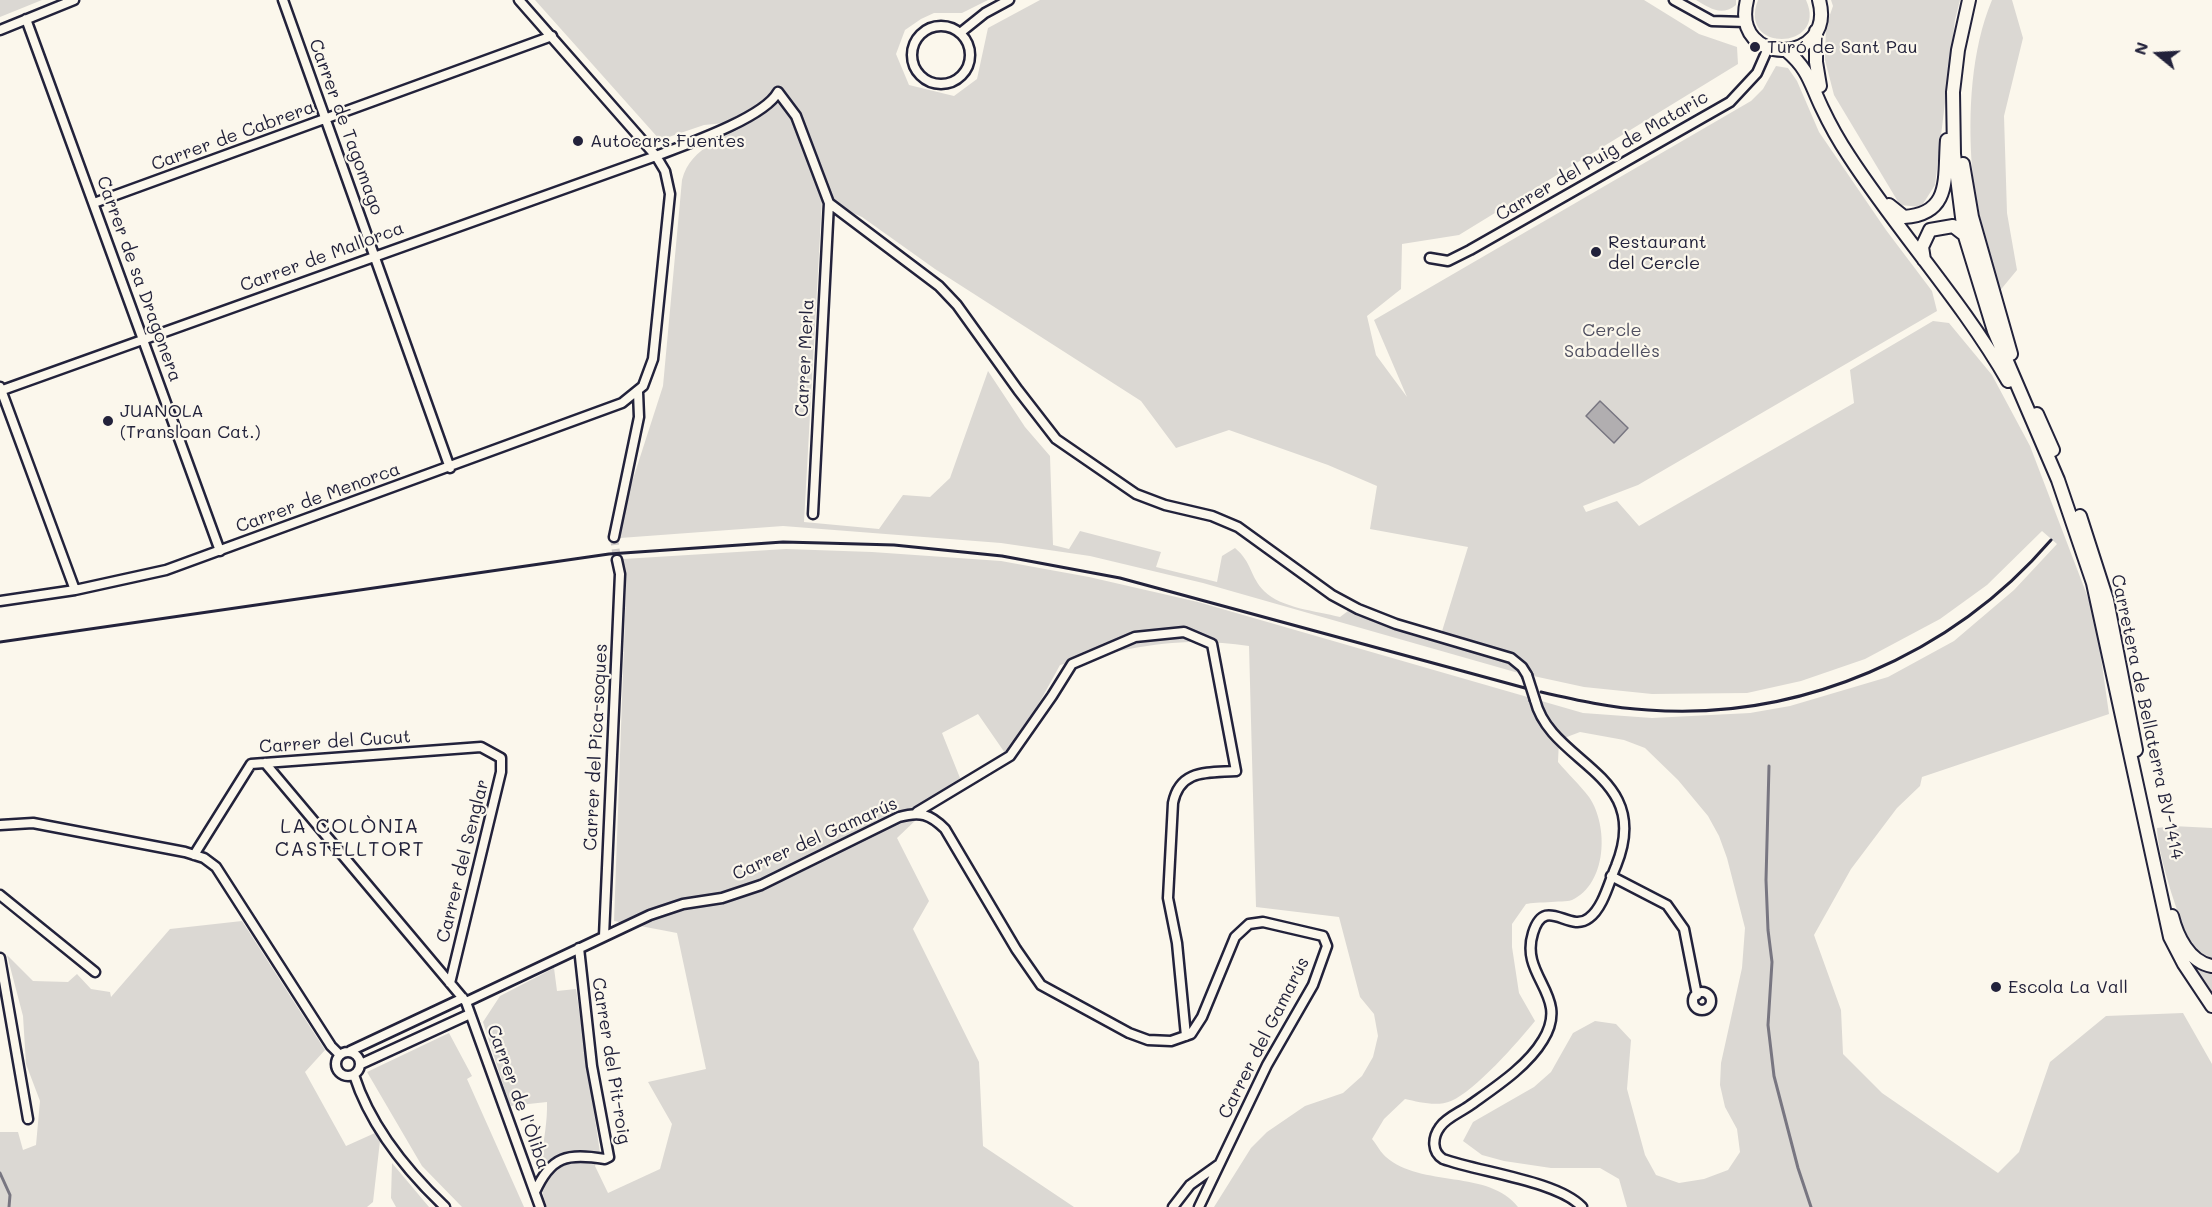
<!DOCTYPE html>
<html>
<head>
<meta charset="utf-8">
<style>
	body { margin:0 }
	#map { position:relative; width:2212px; height:1207px; overflow:hidden; background:#fbf7ec; font-family:Mali,sans-serif }
	canvas { display:block }
	.north { position:absolute; left:2128px; top:24px; width:60px; height:60px; -webkit-text-stroke:4px #fbf7ec; paint-order:stroke; rotate:288deg; font-size:16px; font-weight:700; line-height:24px; text-align:center; color:#22223b }
	.north::after { content:''; display:block; margin:auto; width:21px; height:27px; background:#22223b; clip-path:polygon(50% 0,100% 100%,50% 72%,0 100%) }
</style>
</head>
<body>
<div id="map">
<canvas width="2212" height="1207"></canvas>
<div class="north">N</div>
</div>
<script>
const context = document.querySelector('canvas').getContext('2d');
context.lineJoin = 'round';
function fillPath(path, color) { context.fillStyle = color; context.fill(path, 'evenodd'); }
function stroke(path, color, width, dash) { context.strokeStyle = color; context.lineWidth = width; context.lineCap = dash ? 'butt' : 'round'; context.setLineDash(dash || []); context.stroke(path); }
function write(font, color, halo, rows, align = 'center') {
  context.font = font + ' Mali,sans-serif'; context.lineWidth = 4.5; context.setLineDash([]); context.textBaseline = 'middle'; context.strokeStyle = halo; context.fillStyle = color; for (const [text, x, y, turn = 0] of rows) {
    context.save(); context.translate(x, y); context.rotate((+turn || 0) * Math.PI / 180); context.textAlign = isNaN(turn) ? turn : align; if (halo) context.strokeText(text, 0, 0); context.fillText(text, 0, 0); context.restore();
  }
}
const green = new Path2D(`
	M 0,0 L 42,0 L 0,17 Z
	M 535,0 L 988,0 L 962,13 L 934,13 L 921,19 L 905,30 L 896,54 L 909,85 L 954,96 L 977,79 L 988,28 L 1040,0 L 1644,0 L 1699,34 L 1737,47 L 1738,64 L 1459,235 L 1402,244 L 1401,289 L 1367,316 L 1376,355 L 1407,397 L 1374,320 L 1751,101 L 1763,89 L 1776,66 L 1788,68 L 1797,81 L 1819,132 L 1886,230 L 1932,291 L 1937,311 L 1638,485 L 1583,506 L 1586,512 L 1617,501 L 1639,526 L 1854,403 L 1850,370 L 1933,321 L 1949,323 L 1992,375 L 2030,446 L 2095,616 L 2109,714 L 1922,777 L 1920,786 L 1897,808 L 1851,869 L 1814,935 L 1841,1010 L 1843,1054 L 1882,1093 L 1998,1173 L 2019,1152 L 2050,1062 L 2106,1016 L 2183,1013 L 2212,1064 L 2212,1207 L 1627,1207 L 1619,1179 L 1600,1168 L 1551,1168 L 1504,1161 L 1482,1155 L 1463,1141 L 1473,1122 L 1534,1087 L 1551,1072 L 1573,1033 L 1595,1021 L 1616,1024 L 1631,1040 L 1627,1089 L 1645,1155 L 1656,1175 L 1679,1183 L 1704,1179 L 1728,1170 L 1740,1152 L 1737,1129 L 1725,1107 L 1720,1085 L 1721,1063 L 1742,968 L 1745,928 L 1727,858 L 1719,836 L 1708,816 L 1678,780 L 1645,748 L 1624,740 L 1580,732 L 1559,740 L 1558,762 C 1568,774 1580,785 1589,797 C 1609,826 1607,884 1572,900 C 1569,902 1535,902 1526,904 L 1512,924 L 1512,947 L 1519,993 L 1535,1021 C 1518,1042 1475,1091 1451,1101 C 1437,1107 1419,1102 1405,1099 L 1384,1119 L 1372,1139 C 1377,1145 1381,1153 1386,1157 C 1421,1188 1489,1169 1518,1207 L 1214,1207 L 1251,1148 L 1267,1132 L 1305,1106 L 1343,1093 L 1362,1076 L 1373,1057 L 1378,1036 L 1374,1014 L 1360,997 L 1339,917 L 1256,907 L 1249,646 C 1178,635 1128,648 1060,665 L 1010,756 L 1005,753 L 978,714 L 942,733 L 960,778 L 897,838 L 929,901 L 913,929 L 979,1062 L 983,1146 L 1074,1207 L 547,1207 C 532,1169 548,1142 547,1102 L 510,1106 L 483,1022 L 500,996 L 554,968 L 557,991 L 576,989 L 600,1153 L 595,1166 L 608,1193 L 660,1169 L 672,1124 L 648,1082 L 706,1069 L 677,933 L 614,921 L 626,589 L 623,559 L 786,549 L 872,552 L 1001,561 L 1089,577 L 1198,602 L 1583,713 L 1652,718 L 1750,713 L 1790,706 L 1888,677 L 1954,641 L 2014,590 L 2057,544 L 2042,531 L 1987,585 L 1940,619 L 1865,659 L 1801,681 L 1747,693 L 1652,694 L 1584,687 L 1515,672 L 1203,583 L 1090,556 L 1001,543 L 783,526 L 620,538 L 619,526 L 622,513 L 663,386 L 682,180 C 691,145 727,138 755,120 L 704,125 L 660,140 ZM 822,200 L 862,217 L 935,269 L 1141,401 L 1176,448 L 1229,430 L 1328,465 L 1377,486 L 1370,529 L 1468,547 L 1439,641 L 1412,635 L 1348,611 L 1340,617 C 1316,611 1281,608 1264,591 C 1250,577 1252,562 1235,548 L 1222,556 L 1217,582 L 1156,567 L 1161,552 L 1080,531 L 1069,549 L 1053,545 L 1050,456 L 1025,427 L 988,371 L 950,478 L 930,497 L 903,495 L 879,529 L 804,522 Z
	M 1696,0 L 1736,0 L 1736,5 C 1721,17 1710,8 1696,0 Z
	M 1758,0 L 1806,0 C 1829,50 1737,54 1758,0 Z
	M 1831,0 L 1960,0 L 1955,20 L 1935,185 L 1921,207 L 1900,205 L 1834,95 L 1825,60 L 1826,26 L 1833,6 Z
	M 1992,0 L 2012,0 L 2023,38 L 2004,116 L 2007,213 L 2017,270 L 1998,293 C 1990,255 1975,205 1972,167 C 1968,113 1971,50 1992,0 Z
	M 2173,826 L 2212,828 L 2212,958 C 2205,955 2197,951 2193,945 C 2180,927 2157,851 2157,828 Z
	M 242,921 L 325,1050 L 305,1072 L 346,1146 L 375,1133 L 380,1141 L 373,1202 L 367,1207 L 0,1207 L 0,1132 L 18,1132 L 23,1150 L 36,1145 L 40,1101 L 26,1064 L 23,1016 L 7,955 L 33,981 L 68,982 L 77,974 L 91,989 L 110,992 L 111,997 L 170,929 Z
	M 2185,956 L 2197,966 L 2212,973 L 2212,994 Z
	M 449,1033 L 472,1076 L 467,1079 L 524,1207 L 462,1207 L 422,1166 L 367,1072 Z
	M 392,1163 L 429,1207 L 396,1207 L 391,1198 Z`);
const water = new Path2D(`
	M 1600,401 L 1628,428 L 1614,443 L 1586,416 Z`);
const stream = new Path2D(`
	M 1769,766 L 1766,880 L 1768,930 L 1772,962 L 1768,1025 L 1774,1076 L 1798,1168 L 1811,1207
	M 0,1173 L 10,1195 L 9,1207`);
const streetTunnel = new Path2D(`
	M 614,537 L 617,560`);
const street = new Path2D(`
	M 283,0 L 450,468
	M 1674,0 L 1712,21 L 1746,22
	M 26,19 L 220,551
	M912 55a29 29 0 1 1 58 0a29 29 0 1 1-58 0Z
	M 0,30 L 74,0
	M 960,33 L 985,13 L 1009,0
	M 94,203 L 552,36
	M 1430,258 L 1448,261 L 1470,250 L 1730,102 L 1757,73 L 1768,48
	M 0,387 L 75,590
	M 0,391 L 656,156 C 685,145 764,118 778,92 L 796,116 L 829,203 L 939,286 L 957,305 L 1018,390 L 1056,439 L 1136,494 L 1165,505 L 1212,516 L 1238,527 L 1332,595 L 1358,609 L 1396,624 L 1511,658 L 1522,667 L 1527,675
	M 813,514 L 829,203
	M 614,537 L 639,417 L 638,392
	M 0,601 L 75,590 L 166,570 L 622,403 L 643,386 L 653,359 L 670,194 L 665,171 L 656,156 L 519,0
	M 1535,700 C 1551,765 1654,773 1616,866 C 1609,882 1603,908 1589,918 C 1569,934 1545,894 1533,933 C 1519,977 1571,995 1543,1040 C 1527,1067 1494,1088 1469,1106 C 1459,1113 1446,1118 1440,1127 C 1432,1138 1432,1152 1443,1159 C 1479,1172 1558,1181 1582,1207
	M 265,763 L 466,1002 L 540,1207
	M 917,812 L 1010,756 L 1052,696 L 1072,664 L 1135,637 L 1184,632 L 1212,644 L 1236,771 C 1207,773 1180,769 1173,803 L 1168,898 L 1177,943 L 1186,1036
	M 0,825 L 33,823 L 185,852 L 204,858 L 216,867 L 331,1046 L 340,1055
	M 194,855 L 251,764 L 481,747 L 501,758 L 501,772 L 450,983
	M 1611,876 L 1667,905 L 1684,929 L 1697,995
	M 0,895 L 95,972
	M 604,936 L 620,574 L 617,560
	M 0,958 L 28,1119
	M1693 1001a9 9 0 1 1 18 0a9 9 0 1 1-18 0Z
	M 466,1002 L 650,915 L 683,904 L 722,898 L 761,885 L 899,817 C 920,811 930,814 945,829 L 1016,949 L 1041,985 L 1129,1033 L 1148,1040 L 1171,1041 L 1191,1034 L 1202,1017 L 1235,937 L 1249,924 L 1263,922 L 1323,936 L 1327,946 L 1313,985 L 1267,1065 L 1199,1207
	M 350,1051 L 463,998
	M336 1064a12 12 0 1 1 24 0a12 12 0 1 1-24 0Z
	M 361,1064 L 470,1014
	M 354,1075 C 370,1125 407,1171 445,1207
	M 535,1192 C 551,1156 567,1153 605,1159 L 609,1157 L 592,1066 L 579,948
	M 1173,1207 L 1190,1185 L 1218,1165`);
const secondary = new Path2D(`
	M 1747,0 C 1730,68 1837,65 1819,0
	M 1969,0 L 1958,50 L 1953,92 L 1954,154 L 1964,233 L 1994,331 L 2058,480 L 2093,583 L 2170,937 L 2184,964 L 2212,1006
	M 1816,31 L 1816,62 L 1820,86
	M 1787,51 C 1809,70 1810,83 1822,108 C 1830,125 1839,141 1849,156 C 1899,233 1962,301 2008,381
	M 1963,164 L 1972,217 L 2011,354
	M 1889,205 L 1904,217 C 1952,214 1944,177 1947,140
	M 1924,260 L 1922,247 L 1930,230 L 1953,226 L 1966,236
	M 2037,414 L 2053,450
	M 2080,516 L 2107,600 L 2136,750
	M 2172,916 C 2177,936 2189,962 2212,966`);
const rail = new Path2D(`
	M 0,642 L 609,554 L 783,542 L 823,543 L 894,545 L 1002,556 L 1120,578 L 1525,688
	M 1541,692 C 1576,700 1611,708 1648,710 C 1800,721 1952,655 2051,540`);
const streetBridge = new Path2D(`
	M 1527,675 L 1535,700`);
const markers = [
	[1755,47,6,"#22223b"],
	[578,141,6,"#22223b"],
	[1596,252,6,"#22223b"],
	[108,421,6,"#22223b"],
	[1996,987,6,"#22223b"]
];
const poiNames = [
	["Turó de Sant Pau",1767,47],
	["Autocars Fuentes",590,141],
	["Restaurant",1608,242],
	["del Cercle",1608,263],
	["JUANOLA",120,411],
	["(Transloan Cat.)",120,432],
	["Escola La Vall",2008,987]
];
const streetNames = [
	["Carrer de Tagomago",346,127,70],
	["Carrer de Cabrera",233,136,-20],
	["Carrer del Puig de Mataric",1602,156,-30],
	["Carrer de Mallorca",322,257,-20],
	["Carrer de sa Dragonera",139,279,70],
	["Carrer Merla",805,358,-87],
	["Carrer de Menorca",318,498,-20],
	["Carretera de Bellaterra BV-1414",2147,717,78],
	["Carrer del Cucut",335,742,-4],
	["Carrer del Pica-soques",596,747,-87],
	["Carrer del Gamarús",815,839,-24],
	["Carrer del Senglar",463,861,-76],
	["Carrer del Gamarús",1264,1038,-63],
	["Carrer del Pit-roig",611,1061,81],
	["Carrer de l'Òliba",518,1097,70]
];
const parkNames = [
	["Cercle",1612,330],
	["Sabadellès",1612,351]
];
const neighbourhoodNames = [
	["LA COLÒNIA",350,827],
	["CASTELLTORT",350,850]
];
fillPath(green, '#dbd8d3');
fillPath(water, '#b1aeb0');
stroke(water, '#787681', 1.5);
stroke(stream, '#787681', 3);
stroke(streetTunnel, '#d0ccc9', 8, [8, 4]);
stroke(street, '#22223b', 13);
stroke(secondary, '#22223b', 16);
stroke(street, '#fbf7ec', 8);
stroke(secondary, '#fbf7ec', 12);
stroke(rail, '#22223b', 3);
stroke(streetBridge, '#22223b', 13, []);
stroke(streetBridge, '#fbf7ec', 8);
for (const [x, y, r, color] of markers) { const dot = new Path2D(); dot.arc(x, y, r, 0, 2 * Math.PI); context.fillStyle = color; context.fill(dot); stroke(dot, '#fbf7ec', 2); }
write('18px', '#22223b', '#fbf7ec', poiNames, 'left');
write('18px', '#22223b', '#fbf7ec', streetNames);
write('18px', '#505061', '#fbf7ec', parkNames);
context.letterSpacing = '1.5px';
write('20px', '#22223b', '#fbf7ec', neighbourhoodNames);
context.letterSpacing = '0px';
</script>
</body>
</html>
